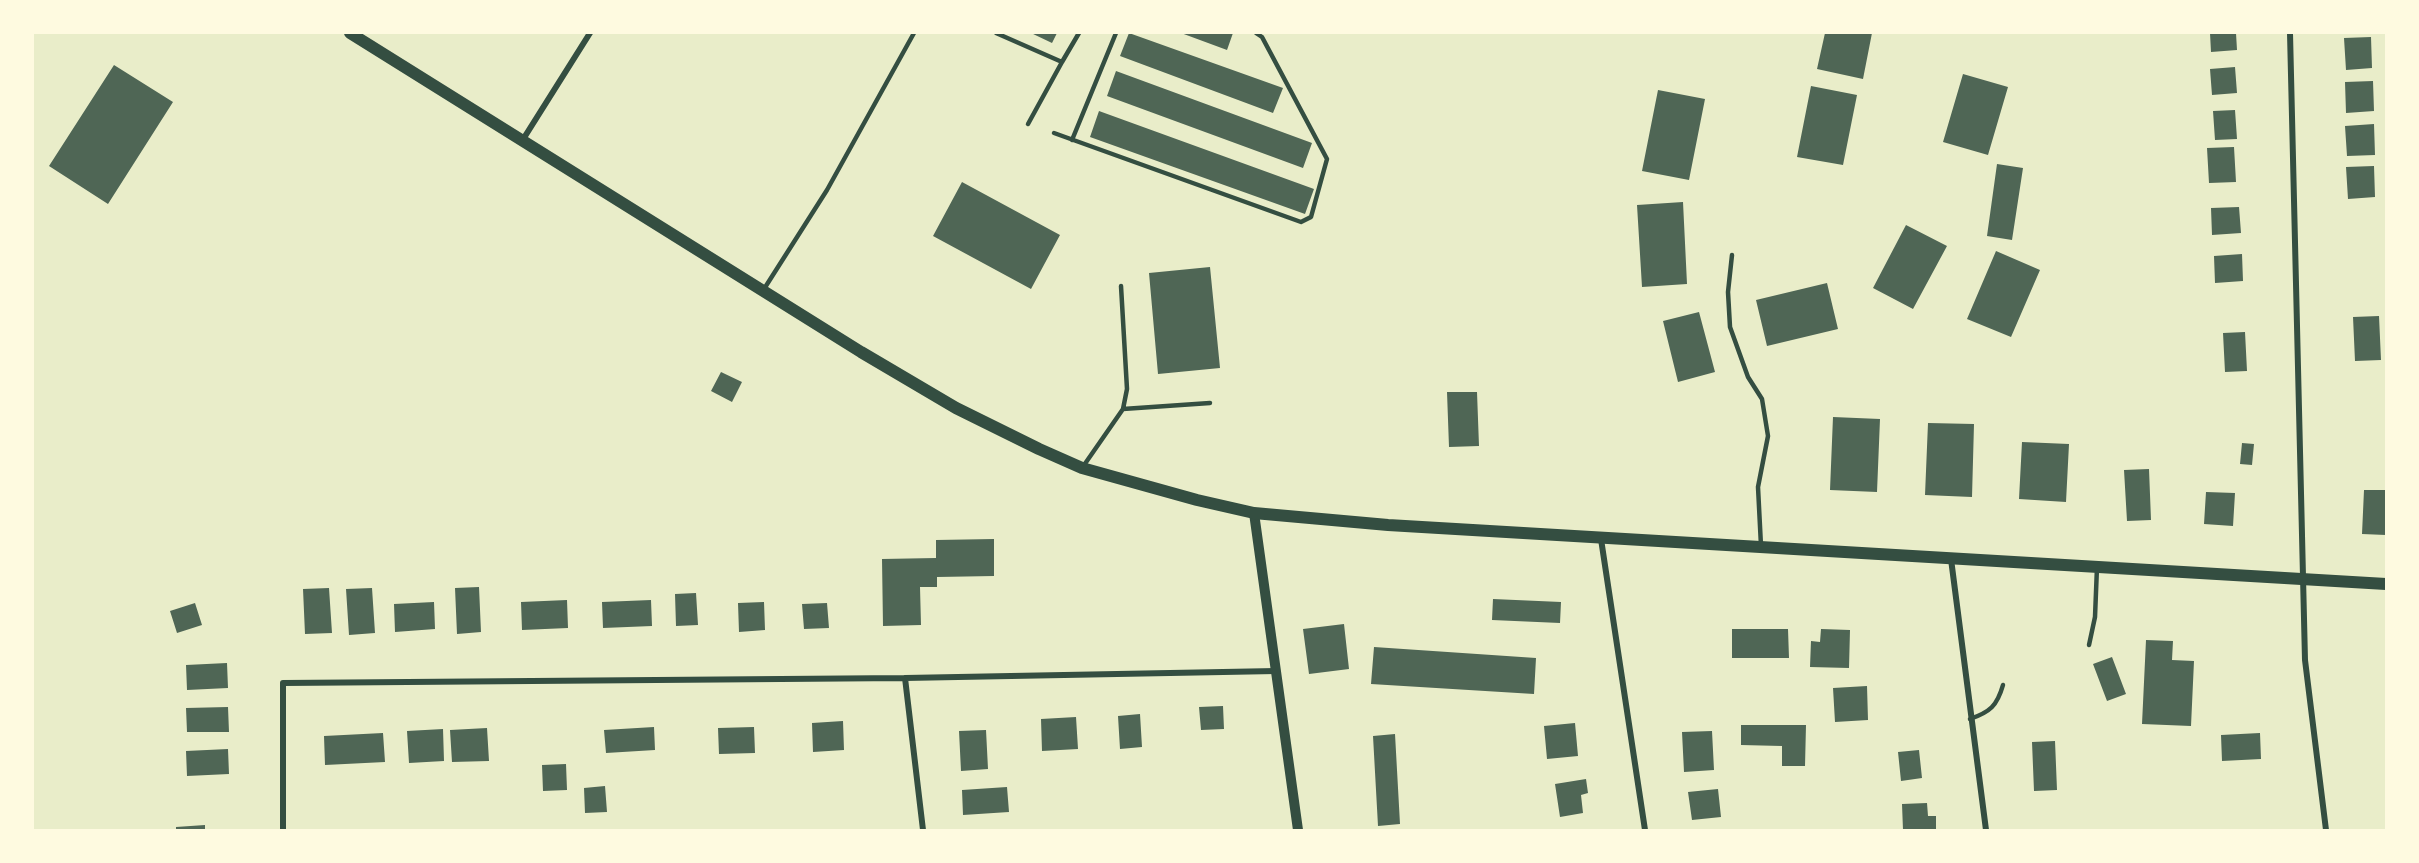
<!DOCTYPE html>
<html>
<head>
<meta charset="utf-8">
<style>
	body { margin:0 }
	#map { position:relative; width:2419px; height:863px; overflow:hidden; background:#e9edc9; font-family:"Titillium Web",sans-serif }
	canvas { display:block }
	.frame { position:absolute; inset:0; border:34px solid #fefae0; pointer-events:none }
</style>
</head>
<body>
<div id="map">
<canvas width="2419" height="863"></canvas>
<div class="frame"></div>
</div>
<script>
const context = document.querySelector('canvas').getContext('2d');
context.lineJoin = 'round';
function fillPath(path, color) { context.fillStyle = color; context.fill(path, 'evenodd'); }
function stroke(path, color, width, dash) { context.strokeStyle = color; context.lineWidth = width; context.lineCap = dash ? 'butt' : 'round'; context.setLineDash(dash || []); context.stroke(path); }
const building = new Path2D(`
	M 1031,33 L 1057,33 L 1052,43 Z
	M 1129,33 L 1283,88 L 1273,113 L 1120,56 Z
	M 1181,33 L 1233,33 L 1227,50 Z
	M 1825,33 L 1872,33 L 1863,79 L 1817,69 Z
	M 2210,33 L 2236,33 L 2237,50 L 2211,52 Z
	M 2371,37 L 2372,68 L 2346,70 L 2344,38 Z
	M 114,65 L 173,102 L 108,204 L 49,166 Z
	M 2235,67 L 2237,93 L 2212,95 L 2210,69 Z
	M 1116,71 L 1312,143 L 1303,168 L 1107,96 Z
	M 1963,74 L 2008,87 L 1988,155 L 1943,142 Z
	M 2373,81 L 2374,111 L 2346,113 L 2345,82 Z
	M 1811,86 L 1857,95 L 1843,165 L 1797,157 Z
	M 1658,90 L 1705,99 L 1689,180 L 1642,171 Z
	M 2235,110 L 2237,139 L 2215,140 L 2213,111 Z
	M 1099,111 L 1314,189 L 1305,214 L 1090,137 Z
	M 2374,124 L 2375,155 L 2347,156 L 2345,126 Z
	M 2234,147 L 2236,182 L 2209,183 L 2207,148 Z
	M 1997,164 L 2023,168 L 2012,240 L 1987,236 Z
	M 2374,166 L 2375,197 L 2348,199 L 2346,167 Z
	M 962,182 L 1060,235 L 1031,289 L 933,236 Z
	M 1683,202 L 1687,284 L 1642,287 L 1637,205 Z
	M 2239,207 L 2241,233 L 2212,235 L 2211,208 Z
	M 1906,225 L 1947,246 L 1913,309 L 1873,288 Z
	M 1996,251 L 2040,270 L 2011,337 L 1967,319 Z
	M 2242,254 L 2243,281 L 2215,283 L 2214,256 Z
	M 1210,267 L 1220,368 L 1158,374 L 1149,273 Z
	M 1827,283 L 1838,329 L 1767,346 L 1756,300 Z
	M 1699,312 L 1715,372 L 1678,382 L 1663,321 Z
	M 2379,316 L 2381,360 L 2355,361 L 2353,317 Z
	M 2245,332 L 2247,371 L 2225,372 L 2223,333 Z
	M 721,372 L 742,382 L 732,402 L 711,391 Z
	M 1447,392 L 1477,392 L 1479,446 L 1449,447 Z
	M 1833,417 L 1880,419 L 1877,492 L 1830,490 Z
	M 1928,423 L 1974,424 L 1972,497 L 1925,495 Z
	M 2022,442 L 2069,444 L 2066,502 L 2019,499 Z
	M 2242,443 L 2254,444 L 2252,465 L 2240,464 Z
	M 2149,469 L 2151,520 L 2127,521 L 2124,470 Z
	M 2364,490 L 2386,490 L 2386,535 L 2362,534 Z
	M 2206,492 L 2235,493 L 2233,526 L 2204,524 Z
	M 994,539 L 994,576 L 937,577 L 937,587 L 920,587 L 921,625 L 883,626 L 882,559 L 936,558 L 936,540 Z
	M 479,587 L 481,632 L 457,634 L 455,588 Z
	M 329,588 L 332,633 L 305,634 L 303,589 Z
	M 372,588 L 375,633 L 349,635 L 346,589 Z
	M 696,593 L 698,625 L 676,626 L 675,594 Z
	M 1493,599 L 1561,602 L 1560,623 L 1492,620 Z
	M 567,600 L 568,628 L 522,630 L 521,602 Z
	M 651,600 L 652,626 L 603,628 L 602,602 Z
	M 434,602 L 435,629 L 395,632 L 394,604 Z
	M 764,602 L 765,630 L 739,632 L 738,603 Z
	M 195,603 L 202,625 L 177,633 L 170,611 Z
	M 827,603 L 829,628 L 804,629 L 802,604 Z
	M 1344,624 L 1349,669 L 1309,674 L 1303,629 Z
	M 1732,629 L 1788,629 L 1789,658 L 1732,658 Z
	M 1821,629 L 1850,630 L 1849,668 L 1810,667 L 1811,641 L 1820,642 Z
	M 2146,640 L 2173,641 L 2172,660 L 2194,661 L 2191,726 L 2142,724 Z
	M 1374,647 L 1536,658 L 1534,694 L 1371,684 Z
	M 2112,657 L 2126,694 L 2107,701 L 2093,664 Z
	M 227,663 L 228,688 L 187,690 L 186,665 Z
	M 1867,686 L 1868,720 L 1835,722 L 1833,688 Z
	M 1223,706 L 1224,729 L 1201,730 L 1199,707 Z
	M 228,707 L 229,732 L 187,732 L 186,708 Z
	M 1140,714 L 1142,747 L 1120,749 L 1118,716 Z
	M 1076,717 L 1078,749 L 1042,751 L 1041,719 Z
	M 843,721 L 844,750 L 813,752 L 812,723 Z
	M 1575,723 L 1578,756 L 1547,759 L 1544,726 Z
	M 1741,725 L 1806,725 L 1805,766 L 1782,766 L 1782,746 L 1741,745 Z
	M 654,727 L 655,750 L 606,753 L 604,730 Z
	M 754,727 L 755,753 L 719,754 L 718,728 Z
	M 487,728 L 489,761 L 452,762 L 450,730 Z
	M 443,729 L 444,761 L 409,763 L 407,731 Z
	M 986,730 L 988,769 L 961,771 L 959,731 Z
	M 1712,731 L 1714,770 L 1684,772 L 1682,732 Z
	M 383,733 L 385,762 L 325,765 L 324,736 Z
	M 2260,733 L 2261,759 L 2222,761 L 2221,735 Z
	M 1395,734 L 1400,824 L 1378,826 L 1373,736 Z
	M 2055,741 L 2057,790 L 2034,791 L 2032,742 Z
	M 228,749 L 229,774 L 187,776 L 186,751 Z
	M 1919,750 L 1922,778 L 1901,781 L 1898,752 Z
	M 566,764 L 567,790 L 543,791 L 542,765 Z
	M 1586,779 L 1588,793 L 1581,795 L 1583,813 L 1560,817 L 1555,784 Z
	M 605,786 L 607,812 L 585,813 L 584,788 Z
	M 1007,787 L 1009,812 L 963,815 L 962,790 Z
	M 1718,789 L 1721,817 L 1692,820 L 1688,792 Z
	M 1927,803 L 1928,816 L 1936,816 L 1936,830 L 1903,830 L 1902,804 Z
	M 205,825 L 205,830 L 176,830 L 176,827 Z`);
const service = new Path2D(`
	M 996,33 L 1062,62 L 1079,33
	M 1028,124 L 1062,62
	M 1054,133 L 1301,222 L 1311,217 L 1327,159 L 1262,37 L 1256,33
	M 1072,140 L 1116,33
	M 1732,255 L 1728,292 L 1730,327 L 1748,377 L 1762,399 L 1768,436 L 1758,487 L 1761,546
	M 1121,286 L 1127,389 L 1123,409
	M 764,289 L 827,190 L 914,33
	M 1082,468 L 1123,409 L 1210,403
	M 2089,645 L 2095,617 L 2097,567
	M 1970,719 C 1990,712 1997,706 2003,685`);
const minor = new Path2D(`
	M 2290,33 L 2305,660 L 2326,830
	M 522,141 L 590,33
	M 1601,539 L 1645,830
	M 1951,559 L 1986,830
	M 905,678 L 923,830
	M 283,830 L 283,683 L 905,678 L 1276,671`);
const tertiary = new Path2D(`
	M 1254,513 L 1298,830`);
const secondary = new Path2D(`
	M 350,33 L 861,352 L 956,408 L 1039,449 L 1082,468 L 1197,500 L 1254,513 L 1388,525 L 2386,584`);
fillPath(building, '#4f6655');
stroke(service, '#344e41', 4.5);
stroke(minor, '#344e41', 6);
stroke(tertiary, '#344e41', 10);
stroke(secondary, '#344e41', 12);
</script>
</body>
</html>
